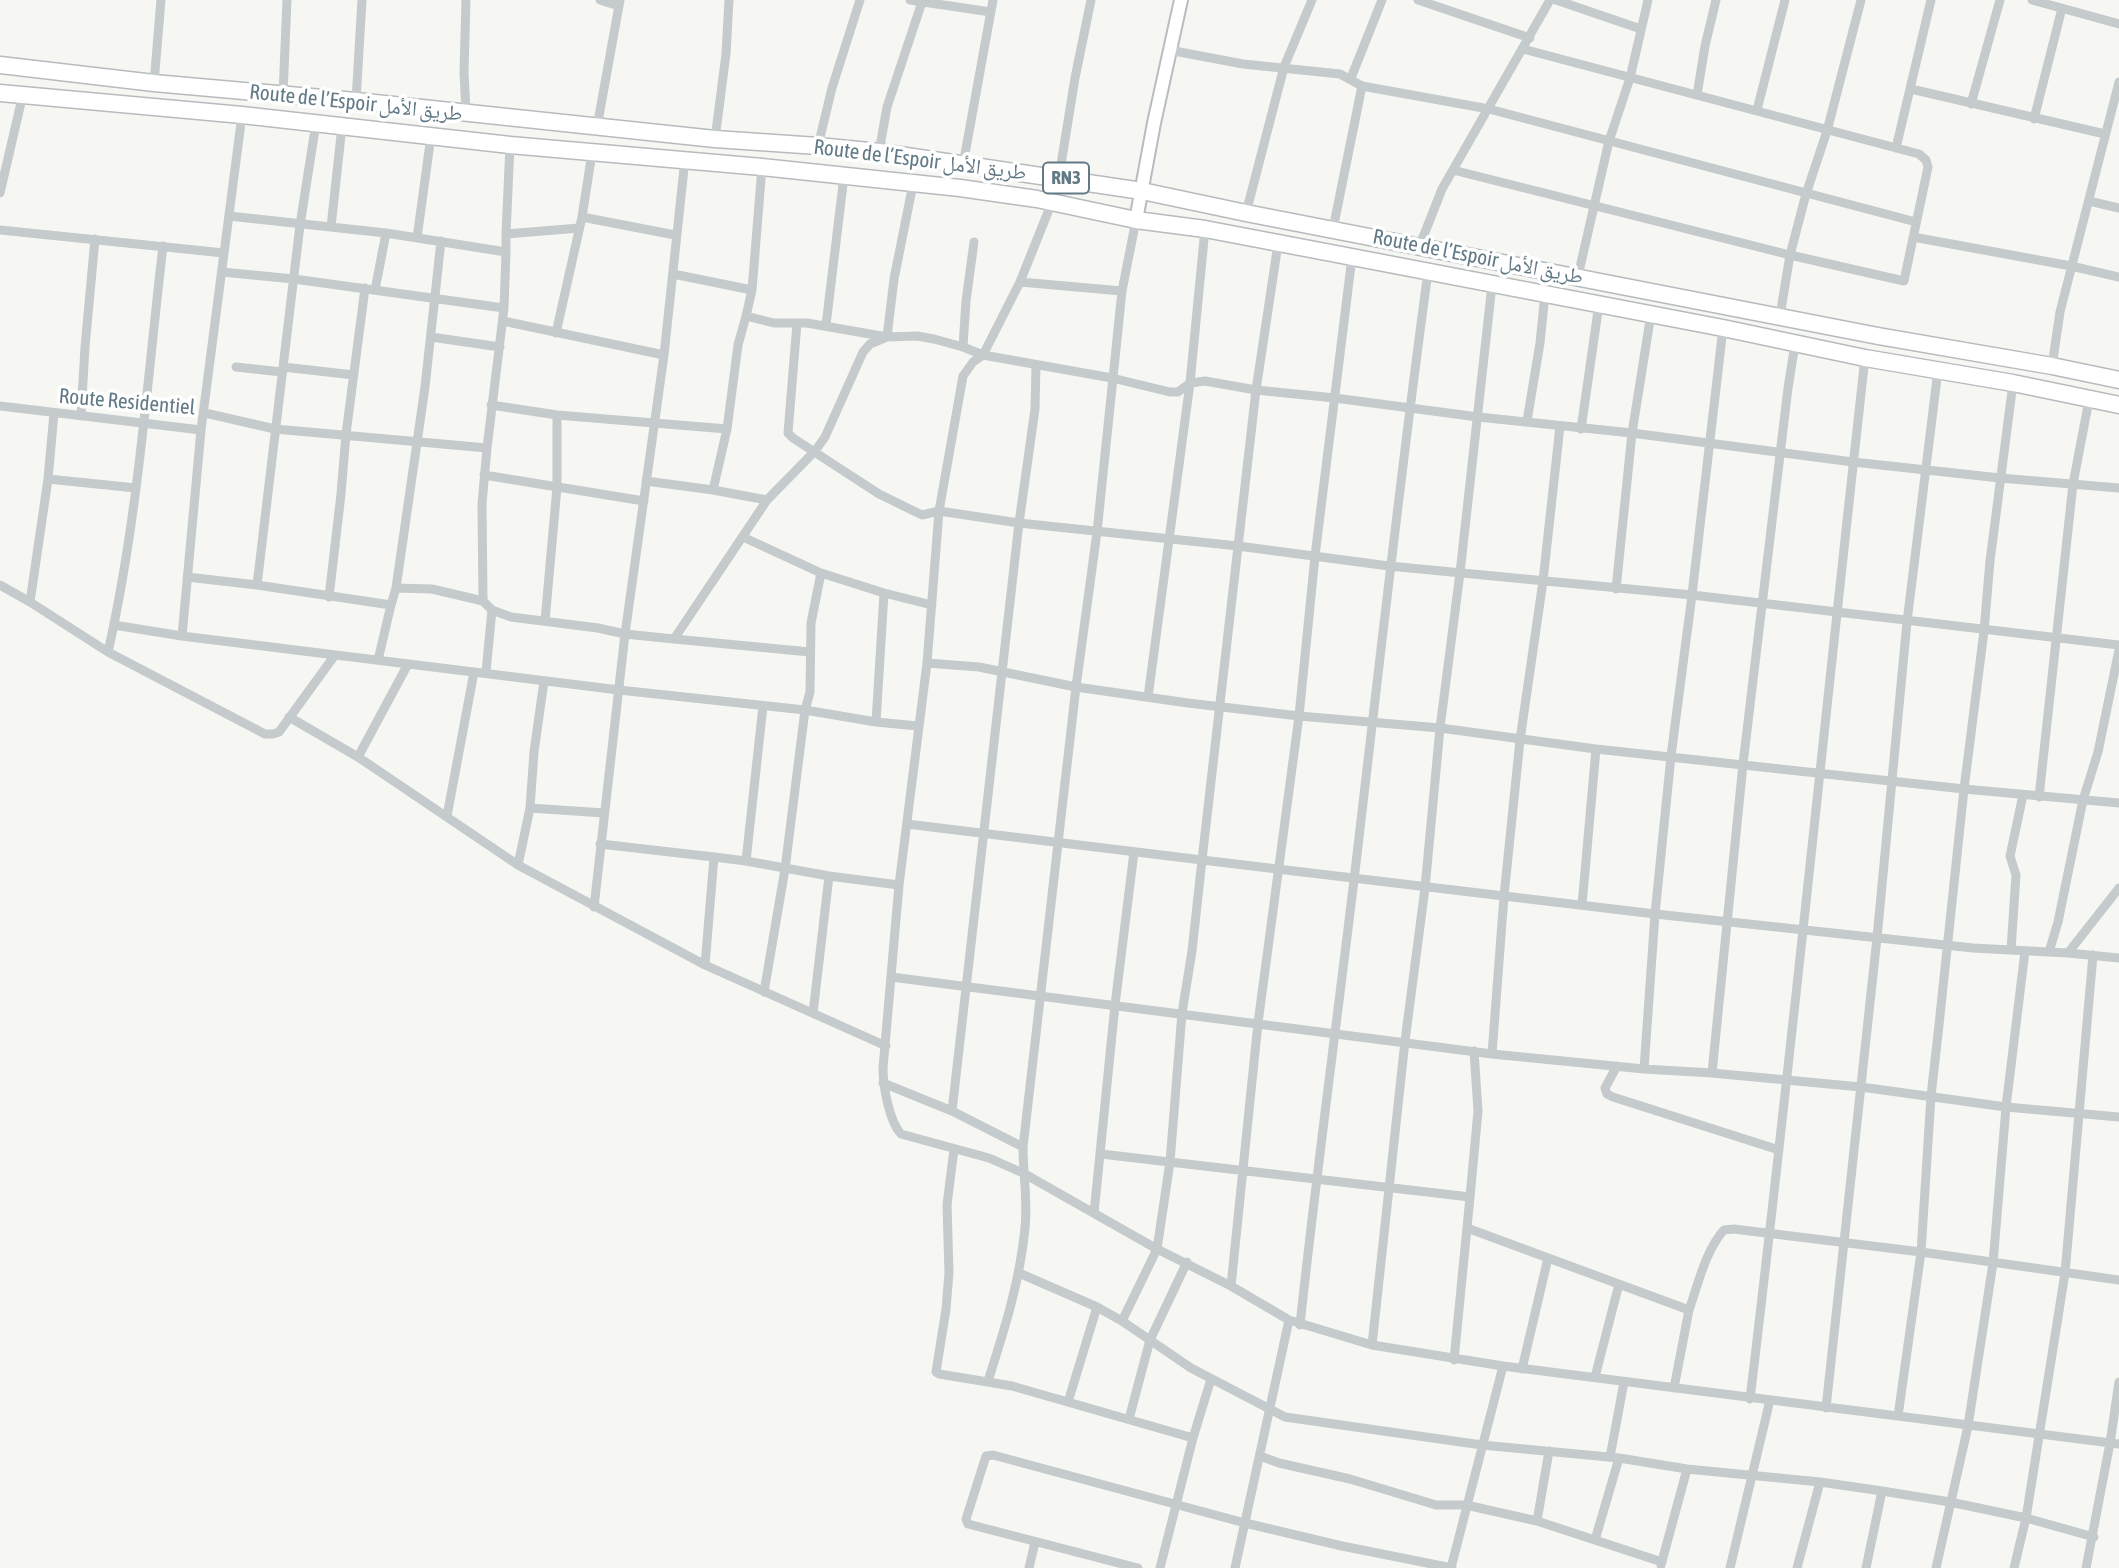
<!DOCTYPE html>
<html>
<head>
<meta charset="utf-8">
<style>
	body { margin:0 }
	canvas { display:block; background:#f6f6f2 }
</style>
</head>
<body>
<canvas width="2119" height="1568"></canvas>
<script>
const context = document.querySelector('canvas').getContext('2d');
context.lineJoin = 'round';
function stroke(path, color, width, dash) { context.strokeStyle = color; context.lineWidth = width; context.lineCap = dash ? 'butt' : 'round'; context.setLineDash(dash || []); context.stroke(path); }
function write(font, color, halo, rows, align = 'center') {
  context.font = font + ' "Asap Condensed","Noto Naskh Arabic",sans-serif'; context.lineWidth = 7; context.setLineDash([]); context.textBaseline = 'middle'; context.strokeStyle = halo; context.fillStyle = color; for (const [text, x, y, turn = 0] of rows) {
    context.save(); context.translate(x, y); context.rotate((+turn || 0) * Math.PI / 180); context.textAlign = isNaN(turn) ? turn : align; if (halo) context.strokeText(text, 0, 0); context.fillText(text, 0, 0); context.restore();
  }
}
const street = new Path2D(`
	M 600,0 L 619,6
	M 910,0 L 991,12
	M 1418,0 L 1530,38
	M 1556,0 L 1641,29
	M 2032,0 L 2119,24
	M 1169,50 L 1243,64 L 1340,74 L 1362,86 L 1489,109 L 1916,222
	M 1351,78 L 1382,0
	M 154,83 L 161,0
	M 1911,89 L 2105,134
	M 283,95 L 287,0
	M 1697,95 L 1705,46 L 1716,0
	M 356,101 L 362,0
	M 1971,104 L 2000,0
	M 1757,110 L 1785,0
	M 466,113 L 464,72 L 466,0
	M 2034,119 L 2062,8
	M 597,127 L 620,0
	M 715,139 L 726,54 L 729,0
	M 818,146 L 832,88 L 860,0
	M 1896,148 L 1931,0
	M 879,152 L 887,107 L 922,2
	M 963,165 L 993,0
	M 762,167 L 752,290 L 746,316 L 774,323 L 807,323 L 887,337 L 917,336 L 934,339 L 963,347 L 983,355 L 1112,378 L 1170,392 L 1178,392 L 1190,383 L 1205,381 L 1256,390 L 1335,398 L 1478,417 L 1632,433 L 1853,462 L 2000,478 L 2119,488
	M 1453,170 L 1790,255 L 1904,281 L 1928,167 L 1926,160 L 1919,154 L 1523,49
	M 1059,177 L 1075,78 L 1091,0
	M 0,193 L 23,94
	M 2089,201 L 2119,208
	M 1052,202 L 1020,282 L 983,355 L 973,362 L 963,376 L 939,511 L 927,663 L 899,885 L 883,1068 C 883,1086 889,1121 901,1134 L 989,1158 L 1023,1173 L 1157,1249 L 1231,1286 L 1289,1320 L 1372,1345 L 1503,1366 L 2119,1444
	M 1246,213 L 1284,67 L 1312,0
	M 229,216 L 386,233 L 506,252 L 506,234 L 510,145
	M 582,217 L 675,235
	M 331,227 L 342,126
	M 1333,229 L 1362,86
	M 0,230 L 224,253
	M 506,234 L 579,228
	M 1913,237 L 2071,266 L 2119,277
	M 417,238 L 431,136
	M 1278,244 L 1256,390 L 1202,860 L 1504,896 L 1492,1054
	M 1420,245 L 1442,189 L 1550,0
	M 222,272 L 294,279 L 504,308 L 506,252
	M 673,274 L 752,290
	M 1578,276 L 1609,141 L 1630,78 L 1648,0
	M 1020,282 L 1122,291
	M 375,290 L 386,233
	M 1780,316 L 1790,255 L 1806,194 L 1827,131 L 1861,0
	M 503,321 L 664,355
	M 797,323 L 788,433 L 793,438 L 879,494 L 922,515 L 939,511 L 1019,523 L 1035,409 L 1036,365
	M 826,325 L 844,176
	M 556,333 L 582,217 L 592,153
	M 431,337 L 500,347
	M 963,347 L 966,301 L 974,242
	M 2052,366 L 2060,312 L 2119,82
	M 236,367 L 282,372
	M 283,367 L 354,375
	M 491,405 L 557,415 L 727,429
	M 0,406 L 201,430 L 242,115
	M 205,413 L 275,429 L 487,448 L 504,308
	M 81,416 L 85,347 L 95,239
	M 1527,421 L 1540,343 L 1545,294
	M 1560,426 L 1543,581 L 1520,740 L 1504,896 L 1655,914 L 1671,756 L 1692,595 L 1723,328
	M 1581,429 L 1599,304
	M 201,430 L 182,636 L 619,690 L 805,710 L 810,692 L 811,623 L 821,573
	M 484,475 L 644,501
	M 48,479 L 136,488
	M 646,481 L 713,490 L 767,500
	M 713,490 L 727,429 L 738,345 L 746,316
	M 743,537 L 821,573 L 884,593 L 932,605
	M 187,577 L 257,585 L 391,605 L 396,588 L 432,589 L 483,601 L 492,610 L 511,617 L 598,628 L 625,634 L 674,639 L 767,500 L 815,451 L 825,437 L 863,352 L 870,344 L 887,337 L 894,279 L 913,184
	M 0,585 L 30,602 L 108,652 L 265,734 L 273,734 L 279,732 L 335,655
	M 257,585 L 300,225 L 316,123
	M 396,588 L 425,387 L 441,241
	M 1616,589 L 1632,433 L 1651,314
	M 329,597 L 341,494 L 346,434 L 365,288
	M 483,601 L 482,504 L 487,448
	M 30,602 L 48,479 L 54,413
	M 545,621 L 557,487 L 557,415
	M 114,625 L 182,636
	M 674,639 L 810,652
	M 108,652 C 138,519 147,381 163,246
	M 378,660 L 391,605
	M 927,663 L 979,667 L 1076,687 L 1188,703 L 1299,716 L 1440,728 L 1596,749 L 1964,789 L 2119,803
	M 486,672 L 492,610
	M 1148,697 L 1190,383 L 1205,229
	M 763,706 L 746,861 L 829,876 L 899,885
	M 289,717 L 358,757 L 518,865 L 705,965 L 886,1046
	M 876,722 L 884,593
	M 358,757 L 408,664
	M 2039,797 L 2073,484 L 2089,400
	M 530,808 L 604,813
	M 447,816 L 474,672
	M 907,824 L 1202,860 L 1192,951 L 1182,1013 L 1170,1162 L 1157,1249 L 1122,1321
	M 600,844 L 714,857
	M 518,865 L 530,808 L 534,752 L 544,681
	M 1582,905 L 1596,749
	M 594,907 L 625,634 L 664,355 L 685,159
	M 2011,950 L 2016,875 L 2010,856 L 2023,795
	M 2049,952 L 2058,922 L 2083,800 L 2098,752 L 2119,650
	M 2068,953 L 2119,888
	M 705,965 L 714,857 L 746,861
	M 891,977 L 1492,1054 L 1644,1069 L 1712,1073 L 1861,1087 L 2006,1107 L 2119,1117
	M 764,992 L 785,869 L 805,710 L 876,722 L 918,726
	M 813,1013 L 829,876
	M 1617,1066 L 1605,1088 L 1607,1094 L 1613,1097 L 1779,1150
	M 1644,1069 L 1655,914 L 1973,948 L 2068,953 L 2119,958
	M 1712,1073 L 1743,764 L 1788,388 L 1795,344
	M 883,1083 L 952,1111 L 1023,1147
	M 952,1111 L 1019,523 L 1238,546 L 1389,566 L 1692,595 L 2119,645
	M 954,1149 L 947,1205 L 949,1273 L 946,1309 L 936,1372 L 939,1374 L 1012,1386 L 1193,1438 L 1160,1568
	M 1101,1154 L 1470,1197 L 1454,1360
	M 1470,1197 L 1478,1111 L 1474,1051
	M 1094,1213 L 1115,1005 L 1134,852
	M 1467,1228 L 1689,1310 L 1674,1388
	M 1019,1273 L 1097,1307 L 1122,1321 L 1191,1368 L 1285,1417 L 1482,1445 L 1619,1458 L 1687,1469 L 1820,1482 L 1882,1491 L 1950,1502 L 2026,1518 L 2094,1537
	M 1231,1286 L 1258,1023 L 1299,716 L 1315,556 L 1352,257
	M 1689,1310 C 1698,1285 1705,1251 1724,1230 L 1734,1229 L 1921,1252 L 2119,1280
	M 1300,1325 C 1316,1176 1336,1029 1354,880 C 1378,678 1400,475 1428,272
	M 1372,1345 L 1405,1041 L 1425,888 L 1440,728 L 1460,573 L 1492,285
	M 1522,1369 L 1548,1258
	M 1595,1377 L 1619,1284
	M 988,1381 C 1004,1331 1020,1281 1025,1228 C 1028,1201 1023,1174 1023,1147 L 1076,687 L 1097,532 L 1122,291 L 1136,220
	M 1750,1399 C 1792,1052 1826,705 1865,358
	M 1068,1402 L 1097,1307
	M 1826,1408 L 1877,938 L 1907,622 L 1938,370
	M 1898,1416 L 1921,1252 L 1931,1096 L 1939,1025 L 1964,789 L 1984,631 L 1990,561 L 2013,383
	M 1129,1419 L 1150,1340 L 1187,1262
	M 1193,1438 L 1211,1379
	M 1260,1456 L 1279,1463 L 1350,1479 L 1436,1505 L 1466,1505 L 1537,1521 L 1662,1562
	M 1610,1457 L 1624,1382
	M 1537,1521 L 1549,1451
	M 1595,1540 L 1619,1458
	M 1661,1565 L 1687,1469
	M 1029,1568 L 1035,1542
	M 1138,1568 L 968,1524 L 966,1519 L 986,1456 L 993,1455 L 1245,1523 L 1342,1546 L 1452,1568
	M 1235,1568 L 1289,1320
	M 1451,1568 L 1503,1366
	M 1730,1568 L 1770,1400
	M 1797,1568 L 1820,1482
	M 1866,1568 L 1882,1491
	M 1936,1568 L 1968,1426 L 1993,1263 L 2006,1107 L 2025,951
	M 2014,1568 L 2026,1518 L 2065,1273 L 2093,955
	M 2086,1568 L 2110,1443 L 2119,1382`);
const secondary = new Path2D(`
	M 1136,220 L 1154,123 L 1181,0`);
const highway = new Path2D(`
	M 0,65 L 154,83 L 356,101 L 715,139 L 818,146 L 879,152 L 1142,191 L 1246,213 L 1878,336 L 2052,366 L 2119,380
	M 0,93 L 242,115 L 510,145 L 762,167 L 960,188 L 1037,199 L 1136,220 L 1205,229 L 1352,257 L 1723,328 L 1865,358 L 2013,383 L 2119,405`);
const shields = [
	[1066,178,46]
];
const shieldNames = [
	["RN3",1066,178]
];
const streetNames = [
	["Route de l’Espoir طريق الأمل",356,103,6],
	["Route de l’Espoir طريق الأمل",920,160,7],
	["Route de l’Espoir طريق الأمل",1478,257,11],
	["Route Residentiel",127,402,5]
];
stroke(secondary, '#b7bdc1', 16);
stroke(highway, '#b7bbbe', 19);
stroke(street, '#c5cacc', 9);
stroke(secondary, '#fff', 12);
stroke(highway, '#fff', 16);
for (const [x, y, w] of shields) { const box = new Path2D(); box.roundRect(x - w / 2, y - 15.5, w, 31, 5); context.fillStyle = '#fff'; context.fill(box); stroke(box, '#627986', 2); }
write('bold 19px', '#627986', null, shieldNames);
write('21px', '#627986', '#fff', streetNames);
</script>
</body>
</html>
